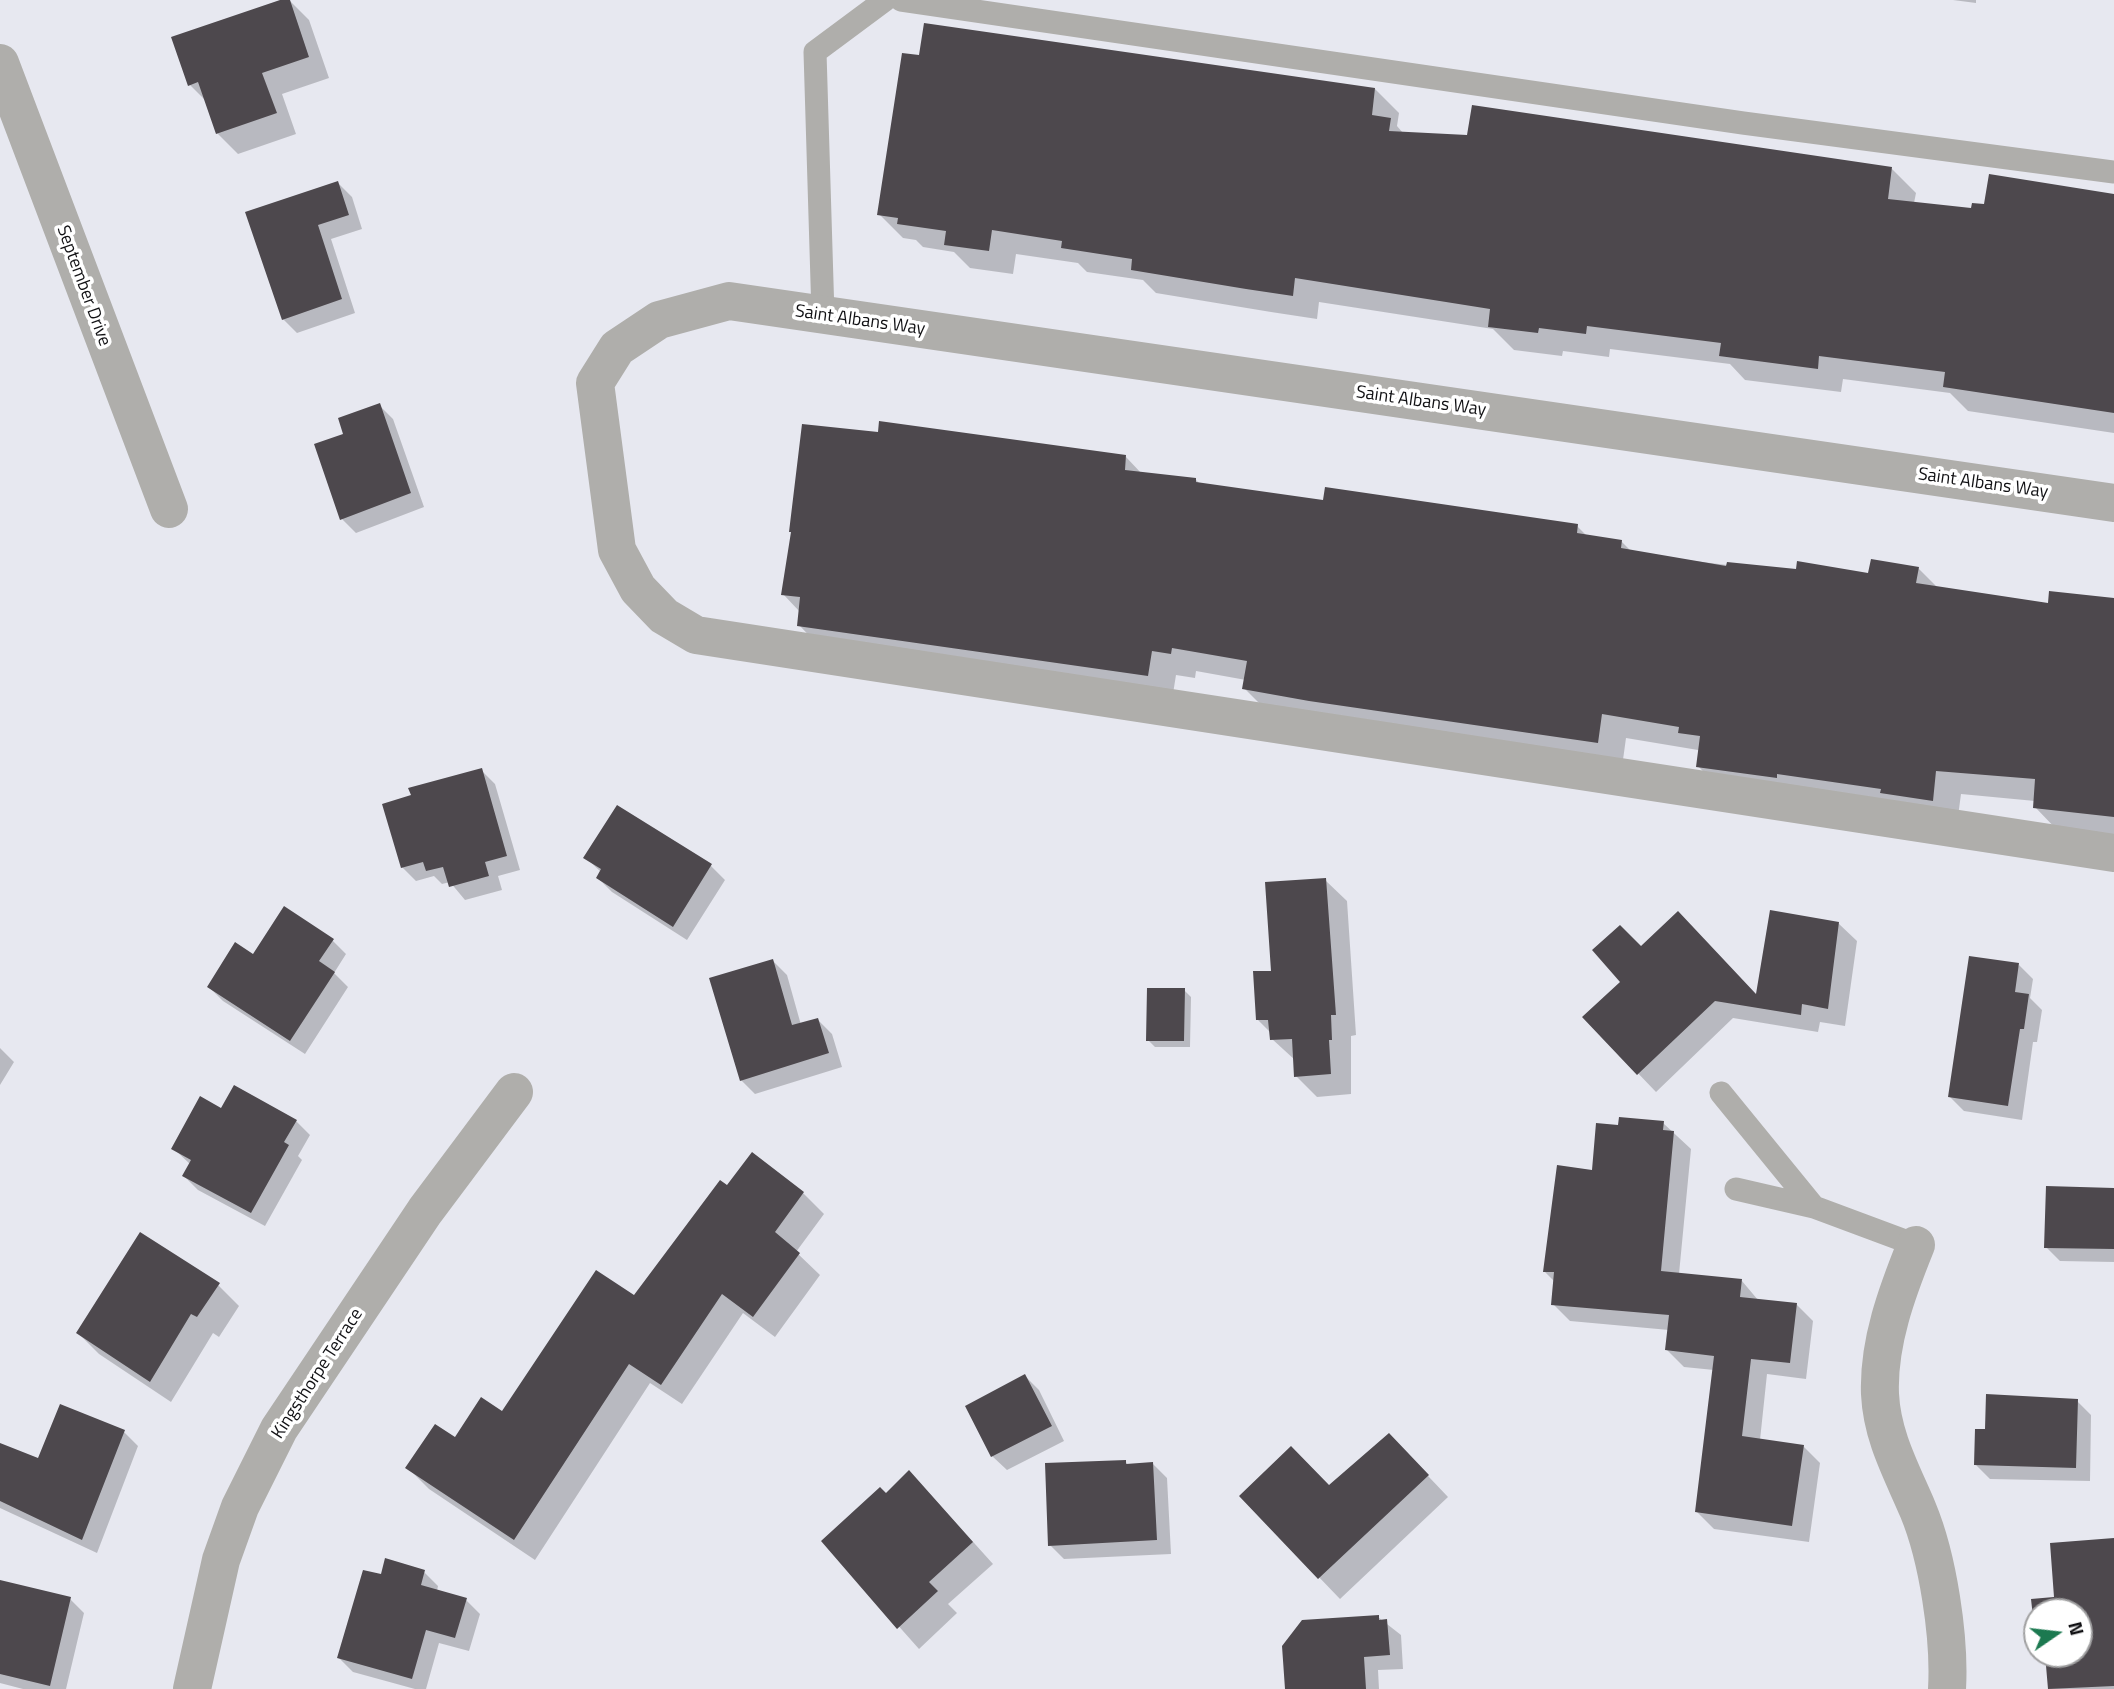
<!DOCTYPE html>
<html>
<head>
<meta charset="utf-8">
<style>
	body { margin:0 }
	#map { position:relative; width:2114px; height:1689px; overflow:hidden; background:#e7e8f0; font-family:"Titillium Web",sans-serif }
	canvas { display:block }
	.north { position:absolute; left:2023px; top:1598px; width:70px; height:70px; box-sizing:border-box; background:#fff; border:2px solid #a0a0a1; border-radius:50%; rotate:76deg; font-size:19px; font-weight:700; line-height:28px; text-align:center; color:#111114 }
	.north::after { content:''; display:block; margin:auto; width:24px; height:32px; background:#1c7950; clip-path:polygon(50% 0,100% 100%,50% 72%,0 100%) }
</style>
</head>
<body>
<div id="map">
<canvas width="2114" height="1689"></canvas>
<div class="north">N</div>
</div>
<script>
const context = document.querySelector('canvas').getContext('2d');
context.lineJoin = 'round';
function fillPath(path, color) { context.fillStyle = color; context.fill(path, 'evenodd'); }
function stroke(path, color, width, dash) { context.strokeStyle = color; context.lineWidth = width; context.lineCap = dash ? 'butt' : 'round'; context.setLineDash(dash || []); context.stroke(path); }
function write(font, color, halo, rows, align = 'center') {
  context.font = font + ' "Titillium Web",sans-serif'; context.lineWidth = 7; context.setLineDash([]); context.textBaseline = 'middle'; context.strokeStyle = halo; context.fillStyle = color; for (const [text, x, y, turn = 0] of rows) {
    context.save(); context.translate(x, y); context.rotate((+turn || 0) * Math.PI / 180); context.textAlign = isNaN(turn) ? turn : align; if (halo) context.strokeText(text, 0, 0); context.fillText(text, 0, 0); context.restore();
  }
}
const shadow = new Path2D(`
	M 289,0 L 309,20 L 329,78 L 282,94 L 296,134 L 238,154 L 217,133 L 207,102 L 190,85 L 174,38 Z
	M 1953,0 L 1976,0 L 1976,3 Z
	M 1375,89 L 1399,113 L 1397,126 L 1403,133 L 1892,169 L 1916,193 L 1914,203 L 1973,210 L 2114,194 L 2114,433 L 1968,411 L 1950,393 L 1843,379 L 1841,392 L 1745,380 L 1730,364 L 1610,349 L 1609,357 L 1563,351 L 1562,356 L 1514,350 L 1493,329 L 1319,302 L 1317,319 L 1271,312 L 1156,293 L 1143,280 L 1087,272 L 1078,263 L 1016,254 L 1013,274 L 970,268 L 954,252 L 923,247 L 916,240 L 903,238 L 879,214 Z
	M 338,183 L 352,197 L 362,229 L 331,239 L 355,313 L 297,333 L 283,319 L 247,213 Z
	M 379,405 L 393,419 L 424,507 L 356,533 L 342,519 L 346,435 Z
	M 1126,457 L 1142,474 L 1196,480 L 1200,484 L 1324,502 L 1577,526 L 1587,536 L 1621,541 L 1632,552 L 1644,555 L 1777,571 L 1870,575 L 1918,568 L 1938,588 L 2050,605 L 2114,601 L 2114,839 L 2059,832 L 2035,807 L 2035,801 L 1961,794 L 1957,824 L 1722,791 L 1698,766 L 1698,750 L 1626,738 L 1622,767 L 1269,713 L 1244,688 L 1246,680 L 1196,671 L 1195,678 L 1176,675 L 1172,700 L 823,650 L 799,625 L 800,612 L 783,594 Z
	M 481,770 L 495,784 L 520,870 L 498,876 L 502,890 L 465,900 L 450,882 L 442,884 L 434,876 L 416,881 L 402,867 Z
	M 618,807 L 711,866 L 725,880 L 687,940 L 612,892 L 598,878 L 601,872 L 585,857 Z
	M 1325,880 L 1347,901 L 1356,1035 L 1351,1036 L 1351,1094 L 1317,1097 L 1296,1076 L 1295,1060 L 1272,1039 L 1271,1033 L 1258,1020 Z
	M 1838,923 L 1857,941 L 1845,1026 L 1820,1022 L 1818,1032 L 1733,1018 L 1656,1092 L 1584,1017 L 1622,982 L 1641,949 L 1757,996 Z
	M 332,940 L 346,954 L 334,973 L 348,987 L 305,1054 L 223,1001 L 209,987 L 253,956 Z
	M 773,961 L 787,975 L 801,1025 L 818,1020 L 832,1034 L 842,1067 L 755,1094 L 741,1080 Z
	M 2019,965 L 2033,979 L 2030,998 L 2042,1010 L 2037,1042 L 2033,1042 L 2022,1120 L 1964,1111 L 1950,1097 Z
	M 1184,990 L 1191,997 L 1190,1047 L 1155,1047 L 1148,1040 Z
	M 0,1048 L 14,1062 L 0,1085 Z
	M 222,1111 L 296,1121 L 310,1135 L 298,1156 L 302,1160 L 265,1226 L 198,1190 L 184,1176 L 191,1165 L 173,1148 Z
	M 1663,1123 L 1691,1149 L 1679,1274 L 1742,1281 L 1758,1300 L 1796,1304 L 1813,1321 L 1806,1379 L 1767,1374 L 1760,1440 L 1803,1446 L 1820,1463 L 1809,1542 L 1714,1529 L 1697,1512 L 1714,1370 L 1684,1367 L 1667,1350 L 1669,1330 L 1570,1321 L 1553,1304 L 1555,1282 L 1545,1272 L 1593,1172 L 1620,1127 Z
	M 727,1188 L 803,1193 L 824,1214 L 796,1252 L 820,1275 L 775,1337 L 743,1313 L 682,1404 L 650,1383 L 535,1560 L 429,1489 L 408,1468 L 503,1413 L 634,1297 Z
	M 2114,1189 L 2114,1262 L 2060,1261 L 2046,1247 Z
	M 218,1285 L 239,1306 L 219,1337 L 213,1333 L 171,1402 L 99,1354 L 78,1333 Z
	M 1025,1376 L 1039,1390 L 1064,1441 L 1007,1470 L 992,1456 Z
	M 2077,1401 L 2091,1415 L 2090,1481 L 1990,1479 L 1976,1465 L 1987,1431 Z
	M 124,1432 L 138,1446 L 97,1553 L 0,1508 L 0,1445 L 39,1460 Z
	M 1410,1457 L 1448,1497 L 1340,1599 L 1241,1496 L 1329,1487 Z
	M 1125,1461 L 1129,1466 L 1153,1464 L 1167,1478 L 1171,1554 L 1064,1559 L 1050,1545 Z
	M 930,1494 L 993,1564 L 948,1604 L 957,1613 L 919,1649 L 823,1541 L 886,1495 Z
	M 2114,1540 L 2114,1689 L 2050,1689 L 2047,1654 L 2079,1654 L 2079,1612 L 2037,1612 L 2037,1634 L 2033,1601 L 2056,1598 Z
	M 424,1572 L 438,1586 L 437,1591 L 466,1600 L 480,1614 L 469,1651 L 439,1643 L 426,1689 L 415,1689 L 353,1672 L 339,1658 L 382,1576 Z
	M 0,1582 L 70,1599 L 84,1613 L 66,1689 L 23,1689 L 0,1683 Z
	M 1378,1617 L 1401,1635 L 1403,1669 L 1378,1670 L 1379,1689 L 1290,1689 Z`);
const building = new Path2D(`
	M 280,0 L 290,0 L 309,57 L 262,73 L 277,113 L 216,134 L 198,82 L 188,86 L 171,37 Z
	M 924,23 L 1375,88 L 1372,115 L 1391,118 L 1389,131 L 1467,135 L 1472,105 L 1892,167 L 1888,199 L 1971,208 L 1972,203 L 1984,204 L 1989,174 L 2114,194 L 2114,413 L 1943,387 L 1945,372 L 1819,356 L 1818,369 L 1719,356 L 1721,343 L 1587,326 L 1586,334 L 1539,328 L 1538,333 L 1488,327 L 1490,309 L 1295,278 L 1293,296 L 1246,289 L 1131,270 L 1132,259 L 1061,248 L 1062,241 L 992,230 L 989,251 L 944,245 L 946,231 L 897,224 L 898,218 L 877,215 L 902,53 L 919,55 Z
	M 338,181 L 349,215 L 318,225 L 342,299 L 282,320 L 245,212 Z
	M 380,403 L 411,493 L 340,520 L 314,444 L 343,434 L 338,418 Z
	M 879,421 L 1126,455 L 1125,470 L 1196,478 L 1196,482 L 1323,500 L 1325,487 L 1578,524 L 1577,533 L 1622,540 L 1621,548 L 1726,566 L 1727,562 L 1796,569 L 1797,561 L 1868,573 L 1871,559 L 1919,567 L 1916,583 L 2048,603 L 2049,591 L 2114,598 L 2114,817 L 2033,808 L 2035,779 L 1936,771 L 1933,801 L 1880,793 L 1881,789 L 1777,774 L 1777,778 L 1696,767 L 1700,736 L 1678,733 L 1679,727 L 1602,714 L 1598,743 L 1309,701 L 1242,689 L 1247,661 L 1172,648 L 1171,654 L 1152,651 L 1148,676 L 797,626 L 800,597 L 781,595 L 791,532 L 789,532 L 802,424 L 878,432 Z
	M 482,768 L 507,856 L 485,862 L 489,876 L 449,887 L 443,867 L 426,871 L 423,862 L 401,868 L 382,804 L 411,795 L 408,788 Z
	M 617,805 L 712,864 L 673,927 L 596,878 L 601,869 L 583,858 Z
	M 1326,878 L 1336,1015 L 1331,1015 L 1332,1040 L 1329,1040 L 1331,1074 L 1294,1077 L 1292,1039 L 1270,1040 L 1268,1020 L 1256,1020 L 1253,971 L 1271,971 L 1265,882 Z
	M 284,906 L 334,939 L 319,961 L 335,972 L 290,1041 L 207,987 L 235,942 L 253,954 Z
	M 1770,910 L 1839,922 L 1828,1009 L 1802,1004 L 1801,1015 L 1715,1001 L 1637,1075 L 1582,1017 L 1620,982 L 1592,950 L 1620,925 L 1641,946 L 1678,911 L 1756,994 Z
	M 1969,956 L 2019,963 L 2015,992 L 2029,994 L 2024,1029 L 2020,1029 L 2008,1106 L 1948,1097 Z
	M 773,959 L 792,1025 L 818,1018 L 829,1053 L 740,1081 L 709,978 Z
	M 1147,988 L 1185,988 L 1184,1041 L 1146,1041 Z
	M 234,1085 L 297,1120 L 284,1142 L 289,1145 L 251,1213 L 182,1176 L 191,1160 L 171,1149 L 200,1096 L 221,1108 Z
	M 1619,1117 L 1664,1121 L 1663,1130 L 1674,1131 L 1661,1271 L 1742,1279 L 1740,1297 L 1797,1303 L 1790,1363 L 1751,1359 L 1742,1436 L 1804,1445 L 1792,1526 L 1695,1512 L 1714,1356 L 1665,1350 L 1669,1315 L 1551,1305 L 1554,1272 L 1543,1272 L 1557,1165 L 1592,1170 L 1596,1123 L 1618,1125 Z
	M 752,1152 L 804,1192 L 775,1232 L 800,1253 L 753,1317 L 722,1294 L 661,1385 L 629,1364 L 514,1540 L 405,1468 L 435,1424 L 455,1437 L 481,1397 L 502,1411 L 596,1270 L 634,1295 L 720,1180 L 727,1185 Z
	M 2046,1186 L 2114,1188 L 2114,1249 L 2044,1248 Z
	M 140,1232 L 220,1283 L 197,1317 L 191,1314 L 150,1382 L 76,1333 Z
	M 1025,1374 L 1052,1426 L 991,1457 L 965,1406 Z
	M 1986,1394 L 2078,1399 L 2076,1468 L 1974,1465 L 1975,1429 L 1985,1429 Z
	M 60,1404 L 125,1430 L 82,1540 L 0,1501 L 0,1443 L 38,1458 Z
	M 1389,1433 L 1429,1475 L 1318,1579 L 1239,1496 L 1291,1446 L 1329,1485 Z
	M 1126,1460 L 1126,1464 L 1153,1462 L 1157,1540 L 1048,1546 L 1045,1463 Z
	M 909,1470 L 973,1542 L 929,1582 L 938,1591 L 897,1629 L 821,1541 L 880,1487 L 886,1493 Z
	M 2114,1538 L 2114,1686 L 2048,1689 L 2045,1654 L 2079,1654 L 2079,1612 L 2037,1612 L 2035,1635 L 2031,1599 L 2054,1597 L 2050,1543 Z
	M 385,1558 L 425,1570 L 421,1585 L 467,1598 L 455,1638 L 426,1630 L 412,1679 L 337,1658 L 363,1570 L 381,1574 Z
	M 0,1580 L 71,1597 L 50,1686 L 0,1674 Z
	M 1379,1615 L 1379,1620 L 1387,1619 L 1390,1655 L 1364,1657 L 1366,1689 L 1285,1689 L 1282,1646 L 1302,1620 Z`);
const service = new Path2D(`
	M 901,0 L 1743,123 L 2114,172
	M 823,315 L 815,52 L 885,0
	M 1721,1093 L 1814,1207
	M 1736,1189 L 1814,1207 L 1916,1245`);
const minor = new Path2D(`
	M 0,63 L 169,509
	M 2114,503 L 729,301 L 659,320 L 617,348 L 595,383 L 617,550 L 638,589 L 664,616 L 696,635 L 2114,853
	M 1916,1245 C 1897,1292 1878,1343 1880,1394 C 1882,1437 1902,1472 1918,1510 C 1938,1558 1950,1638 1947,1689
	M 192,1689 L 221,1560 L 240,1507 L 279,1429 L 425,1211 L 514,1092`);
const streetNames = [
	["September Drive",83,286,70],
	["Saint Albans Way",860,321,8],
	["Saint Albans Way",1421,402,8],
	["Saint Albans Way",1983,484,8],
	["Kingsthorpe Terrace",318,1374,-57]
];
fillPath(shadow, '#0003');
fillPath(building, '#4d484d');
stroke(service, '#afaeab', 23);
stroke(minor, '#afaeab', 38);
write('18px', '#111114', '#fff', streetNames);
</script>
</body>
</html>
